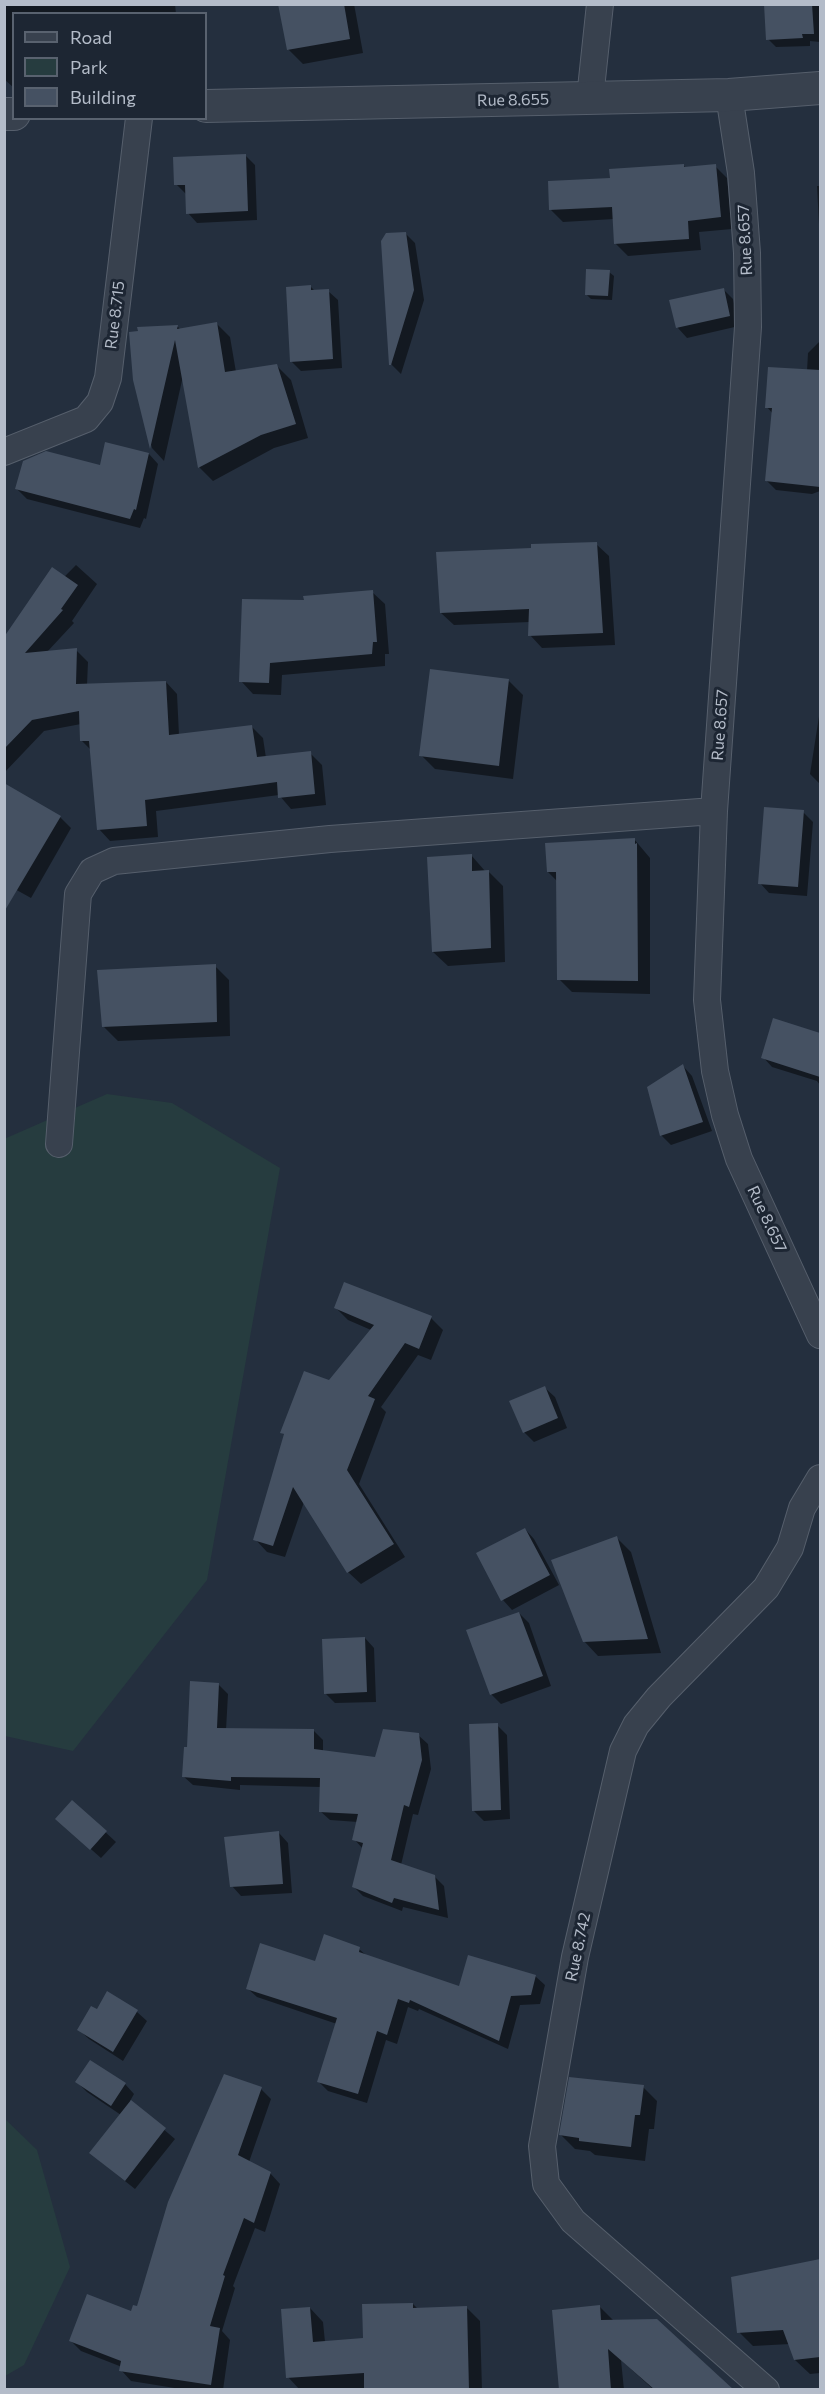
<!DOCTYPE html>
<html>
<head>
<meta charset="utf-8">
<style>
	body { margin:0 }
	#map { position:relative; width:825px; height:2394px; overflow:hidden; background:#242f3e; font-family:Commissioner,sans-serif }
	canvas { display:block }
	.frame { position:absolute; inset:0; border:6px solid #b4bcc9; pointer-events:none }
	.legend { position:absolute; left:12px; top:12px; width:195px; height:108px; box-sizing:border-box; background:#1d2633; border:2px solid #59626f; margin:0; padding:8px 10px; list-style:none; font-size:18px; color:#b4bcc9 }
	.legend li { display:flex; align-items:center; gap:12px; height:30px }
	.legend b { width:30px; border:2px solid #59626f }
</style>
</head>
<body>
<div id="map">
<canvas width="825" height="2394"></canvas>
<div class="frame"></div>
<ul class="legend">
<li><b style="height:8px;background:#38414e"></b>Road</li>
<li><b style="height:16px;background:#263c3f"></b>Park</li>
<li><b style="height:16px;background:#455162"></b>Building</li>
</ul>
</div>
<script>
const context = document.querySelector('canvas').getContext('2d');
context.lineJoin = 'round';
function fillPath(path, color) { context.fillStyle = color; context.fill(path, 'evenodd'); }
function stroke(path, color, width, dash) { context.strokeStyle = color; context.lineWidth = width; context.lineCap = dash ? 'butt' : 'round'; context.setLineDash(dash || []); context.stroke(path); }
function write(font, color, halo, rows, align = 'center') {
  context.font = font + ' Commissioner,sans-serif'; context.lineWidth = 6; context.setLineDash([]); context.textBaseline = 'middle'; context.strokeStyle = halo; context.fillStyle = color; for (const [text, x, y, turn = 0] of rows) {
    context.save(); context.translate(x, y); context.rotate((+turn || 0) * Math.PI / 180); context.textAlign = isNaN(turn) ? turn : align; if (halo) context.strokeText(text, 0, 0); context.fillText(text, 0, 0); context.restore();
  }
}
const green = new Path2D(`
	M 107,1094 L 172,1103 L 280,1168 L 207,1580 L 73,1751 L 5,1736 L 4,1139 Z
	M 4,2118 L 37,2150 L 70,2267 L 24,2365 L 5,2376 Z`);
const shadow = new Path2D(`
	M 4,4 L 175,4 L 176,14 L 14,14 L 14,88 L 4,79 Z
	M 280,4 L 354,4 L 363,53 L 303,64 L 288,49 Z
	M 766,4 L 819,4 L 820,42 L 810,41 L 810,46 L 776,47 L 768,39 Z
	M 245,155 L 255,165 L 257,220 L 197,223 L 188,213 L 186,194 L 176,184 Z
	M 683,165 L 686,168 L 715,166 L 727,178 L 732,229 L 699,232 L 701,250 L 628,256 L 615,243 L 614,219 L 563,222 L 551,210 L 611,179 Z
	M 817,186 L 820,186 L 820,226 L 819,224 Z
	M 405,233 L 415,243 L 424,300 L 401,374 L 391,364 Z
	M 609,272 L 614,276 L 612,300 L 591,299 L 586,294 Z
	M 310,286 L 315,291 L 328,291 L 338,300 L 342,368 L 301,371 L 291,361 Z
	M 723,289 L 733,299 L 739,326 L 687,338 L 678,328 L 671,301 Z
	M 216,323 L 230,337 L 236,372 L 277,366 L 291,380 L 308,438 L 274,448 L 213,481 L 199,467 L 183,376 L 164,461 L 152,448 L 134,380 L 139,328 L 178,327 L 181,330 Z
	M 4,324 L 6,462 L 4,462 Z
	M 820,341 L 820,491 L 812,494 L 776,490 L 766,480 L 773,414 L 767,407 L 807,371 L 808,353 Z
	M 149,454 L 158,464 L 146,519 L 144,518 L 140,528 L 27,499 L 17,489 Z
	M 596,544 L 609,556 L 615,645 L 542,648 L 530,635 L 530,622 L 454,625 L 441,613 L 532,549 Z
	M 76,565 L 97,584 L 72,621 L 74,623 L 47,652 L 76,650 L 88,662 L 87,685 L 166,682 L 177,694 L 179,735 L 252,727 L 263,738 L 266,758 L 310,753 L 322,765 L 326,805 L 291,809 L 279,795 L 156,811 L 158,837 L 110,841 L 99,829 L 92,751 L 82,741 L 81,724 L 44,731 L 4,773 L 4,638 Z
	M 372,592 L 385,604 L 389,654 L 385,654 L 385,666 L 282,675 L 281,695 L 253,694 L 241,681 L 306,602 Z
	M 508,680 L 523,695 L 513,779 L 435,769 L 421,755 Z
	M 820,710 L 820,784 L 810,774 Z
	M 803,812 L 813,822 L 807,896 L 769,893 L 760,883 Z
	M 60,817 L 71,828 L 31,898 L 4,883 Z
	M 634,839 L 650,858 L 650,994 L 572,992 L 559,979 L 557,881 L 548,872 Z
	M 471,855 L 485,871 L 488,871 L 503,886 L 505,962 L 448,966 L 433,952 Z
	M 215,966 L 229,980 L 230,1036 L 118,1041 L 104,1027 Z
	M 4,1020 L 5,1021 L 5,1057 L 4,1057 Z
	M 774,1020 L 820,1034 L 820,1085 L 817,1081 L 772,1067 L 763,1057 Z
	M 683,1066 L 692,1076 L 712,1131 L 671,1145 L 661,1135 Z
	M 336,1308 L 431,1318 L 443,1330 L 431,1360 L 418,1355 L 381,1407 L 386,1412 L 359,1484 L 405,1557 L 361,1584 L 348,1572 L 304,1502 L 285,1557 L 267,1552 L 255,1539 L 285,1435 L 282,1433 L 329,1382 L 371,1330 L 348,1320 Z
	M 545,1388 L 555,1397 L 567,1428 L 534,1442 L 524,1432 Z
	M 525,1529 L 534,1539 L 559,1585 L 512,1610 L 503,1600 Z
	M 617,1538 L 631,1552 L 661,1653 L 598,1656 L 584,1641 Z
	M 519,1613 L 529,1623 L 551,1686 L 501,1704 L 491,1694 Z
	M 365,1638 L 374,1648 L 376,1702 L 335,1703 L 326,1694 Z
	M 218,1684 L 228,1694 L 226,1730 L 314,1731 L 323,1740 L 323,1752 L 376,1758 L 418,1735 L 428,1744 L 431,1769 L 418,1815 L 413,1814 L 401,1865 L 434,1876 L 444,1886 L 448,1918 L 403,1907 L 402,1911 L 363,1896 L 353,1886 L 363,1849 L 354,1839 L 358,1822 L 330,1820 L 320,1811 L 321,1787 L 240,1785 L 240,1790 L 193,1785 L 183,1776 L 188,1749 Z
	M 497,1725 L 507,1735 L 510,1819 L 484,1821 L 474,1811 Z
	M 76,1805 L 116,1842 L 101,1858 L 67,1828 Z
	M 279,1833 L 288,1843 L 292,1893 L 241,1896 L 232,1886 Z
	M 359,1949 L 367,1956 L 460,1988 L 535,1976 L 545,1985 L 540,2004 L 520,2005 L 508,2049 L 419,2009 L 418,2011 L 408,2007 L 397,2044 L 386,2040 L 367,2103 L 328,2091 L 319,2082 L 337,2024 L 257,1997 L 247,1988 Z
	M 97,2011 L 137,2012 L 147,2021 L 123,2061 L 89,2039 L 79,2030 Z
	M 77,2082 L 125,2084 L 134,2094 L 130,2101 L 175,2139 L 135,2189 L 101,2162 L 121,2115 L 87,2092 Z
	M 643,2087 L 657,2101 L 654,2129 L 649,2129 L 645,2161 L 595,2155 L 590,2151 L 575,2149 L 561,2135 Z
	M 261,2089 L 271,2099 L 249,2162 L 270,2173 L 280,2184 L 265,2232 L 255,2228 L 233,2286 L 235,2288 L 222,2331 L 230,2340 L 223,2390 L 187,2390 L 131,2381 L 121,2370 L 122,2367 L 81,2351 L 70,2340 L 132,2313 L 138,2308 Z
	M 820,2260 L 820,2373 L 810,2374 L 795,2360 L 790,2344 L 753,2346 L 739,2332 L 733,2278 Z
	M 413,2304 L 418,2309 L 466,2307 L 480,2321 L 482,2390 L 300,2390 L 288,2377 L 310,2308 L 323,2322 L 325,2342 L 364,2339 Z
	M 600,2307 L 614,2321 L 731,2390 L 654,2390 L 621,2360 L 624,2390 L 561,2390 Z`);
const building = new Path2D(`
	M 278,4 L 344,4 L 350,39 L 287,50 Z
	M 764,4 L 812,4 L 814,34 L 802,34 L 803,38 L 766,40 Z
	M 246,154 L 248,211 L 186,214 L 185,185 L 174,185 L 173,157 Z
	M 684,164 L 684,167 L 716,164 L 721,217 L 688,221 L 689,239 L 614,244 L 612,207 L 549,210 L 548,181 L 610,178 L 609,169 Z
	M 406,232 L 414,290 L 391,365 L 389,365 L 381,241 L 386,233 Z
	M 586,269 L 610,270 L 608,296 L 585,295 Z
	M 311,285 L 311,290 L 329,289 L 333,359 L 290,362 L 286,287 Z
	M 724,288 L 730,316 L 676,328 L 669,300 Z
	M 217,322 L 225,372 L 277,364 L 296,424 L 261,435 L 198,468 L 175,340 L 150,449 L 133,380 L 129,332 L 138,331 L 137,327 L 178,325 L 177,329 Z
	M 768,367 L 820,370 L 820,487 L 765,481 L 772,408 L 765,408 Z
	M 105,442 L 149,453 L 136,510 L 134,509 L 130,519 L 15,489 L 23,461 L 46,451 L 100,465 Z
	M 597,542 L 603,633 L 528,636 L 529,609 L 440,613 L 436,552 L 531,548 L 531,544 Z
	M 52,567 L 78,585 L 61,609 L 63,610 L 25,653 L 77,648 L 76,684 L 166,681 L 169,735 L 252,725 L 257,757 L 311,751 L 315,794 L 278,798 L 277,782 L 145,800 L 147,826 L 97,830 L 89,741 L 80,741 L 79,711 L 32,720 L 4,749 L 4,637 Z
	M 373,590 L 377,642 L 373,642 L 372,654 L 270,663 L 269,683 L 239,682 L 242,599 L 304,600 L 303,596 Z
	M 430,669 L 509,679 L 499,766 L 419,756 Z
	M 4,783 L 61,816 L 4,912 Z
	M 764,807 L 804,810 L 798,887 L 758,884 Z
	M 635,838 L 635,844 L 637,843 L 638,981 L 557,980 L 556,872 L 547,872 L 545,843 Z
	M 472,854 L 472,871 L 489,870 L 491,948 L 432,952 L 427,857 Z
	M 216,964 L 217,1022 L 102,1027 L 97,970 Z
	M 773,1018 L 820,1033 L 820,1077 L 761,1058 Z
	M 683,1064 L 703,1122 L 660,1136 L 647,1087 Z
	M 344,1282 L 432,1316 L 419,1349 L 405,1343 L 368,1396 L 375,1399 L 347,1470 L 394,1544 L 347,1573 L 293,1487 L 273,1546 L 253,1540 L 284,1434 L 280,1433 L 304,1371 L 329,1380 L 374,1325 L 334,1308 Z
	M 545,1386 L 558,1418 L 523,1433 L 509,1401 Z
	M 525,1528 L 550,1575 L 501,1601 L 476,1553 Z
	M 617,1536 L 648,1639 L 583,1642 L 551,1560 Z
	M 519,1612 L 543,1676 L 490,1695 L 466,1630 Z
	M 365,1637 L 367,1692 L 324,1694 L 322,1639 Z
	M 190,1681 L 219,1683 L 217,1728 L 314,1729 L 314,1749 L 375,1757 L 383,1729 L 419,1733 L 422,1760 L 409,1807 L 404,1805 L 391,1860 L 435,1875 L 439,1910 L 394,1898 L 392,1903 L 352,1887 L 363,1843 L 352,1840 L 358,1814 L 319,1812 L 320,1778 L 231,1777 L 231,1781 L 182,1777 L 184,1747 L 187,1747 Z
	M 498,1723 L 501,1810 L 472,1811 L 469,1724 Z
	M 72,1800 L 107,1831 L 90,1850 L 55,1819 Z
	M 279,1831 L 283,1884 L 230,1887 L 224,1837 Z
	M 324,1934 L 360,1947 L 359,1952 L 459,1986 L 468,1955 L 536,1975 L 531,1995 L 511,1996 L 499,2041 L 410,2000 L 409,2003 L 398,1999 L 387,2035 L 377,2031 L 358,2094 L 317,2082 L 337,2018 L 246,1989 L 260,1943 L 315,1961 Z
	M 107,1991 L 138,2010 L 113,2052 L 77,2030 L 91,2006 L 97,2009 Z
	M 90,2060 L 126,2083 L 111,2106 L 75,2082 Z
	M 224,2074 L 262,2087 L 238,2155 L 271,2172 L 254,2223 L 244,2218 L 223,2275 L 225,2276 L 210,2326 L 220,2328 L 211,2385 L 119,2371 L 121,2361 L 69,2341 L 87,2294 L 131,2311 L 133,2305 L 137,2306 L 168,2202 Z
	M 569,2077 L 644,2085 L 640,2115 L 635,2115 L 631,2147 L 579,2141 L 579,2138 L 559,2135 Z
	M 131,2100 L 166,2128 L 125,2181 L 89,2153 Z
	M 820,2259 L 820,2357 L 794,2360 L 783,2330 L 737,2333 L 731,2277 Z
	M 413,2303 L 413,2308 L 467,2306 L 469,2390 L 364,2390 L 364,2373 L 286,2378 L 281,2309 L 310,2307 L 313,2342 L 363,2338 L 362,2304 Z
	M 600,2305 L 601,2320 L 657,2319 L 734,2390 L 655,2390 L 608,2349 L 611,2390 L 559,2390 L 552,2310 Z`);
const minor = new Path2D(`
	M 729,95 L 741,173 L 747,253 L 748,327 L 714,811 L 707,1000 L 715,1071 L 725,1115 L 739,1159 L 820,1335
	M 590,98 L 600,4
	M 4,452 L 86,419 L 100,402 L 108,378 L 139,118
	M 59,1144 L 78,894 L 92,871 L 114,861 L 330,839 L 714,811
	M 766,2390 L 573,2221 L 546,2184 L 542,2146 L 575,1957 L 623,1751 L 636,1725 L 659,1697 L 766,1588 L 790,1548 L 802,1508 L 820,1478`);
const tertiary = new Path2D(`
	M 206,106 L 729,95 L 820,88
	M 4,114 L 14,114`);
const streetNames = [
	["Rue 8.655",513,100,-1],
	["Rue 8.657",745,240,-93],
	["Rue 8.715",115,315,-83],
	["Rue 8.657",720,725,-86],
	["Rue 8.657",767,1219,65],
	["Rue 8.742",578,1947,-78]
];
fillPath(green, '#263c3f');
fillPath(shadow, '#0007');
fillPath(building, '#455162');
stroke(minor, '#565f6c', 28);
stroke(tertiary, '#565f6c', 34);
stroke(minor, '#38414e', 26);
stroke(tertiary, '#38414e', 32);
write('16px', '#b4bcc9', '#1d2633', streetNames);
</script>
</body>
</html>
